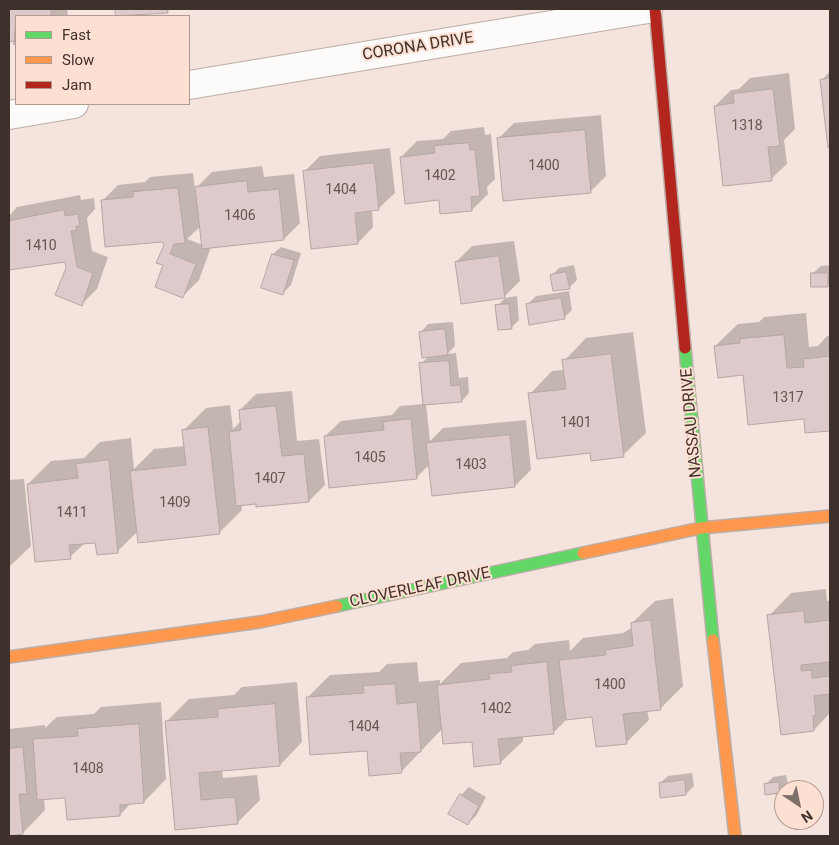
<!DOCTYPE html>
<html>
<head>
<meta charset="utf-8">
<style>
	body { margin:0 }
	#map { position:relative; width:839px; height:845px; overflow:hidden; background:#f4e4dd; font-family:Roboto,sans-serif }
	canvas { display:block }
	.frame { position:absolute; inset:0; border:10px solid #3e302a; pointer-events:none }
	.legend { position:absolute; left:15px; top:15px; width:175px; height:90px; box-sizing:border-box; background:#fee0d3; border:1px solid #b19a8f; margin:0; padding:6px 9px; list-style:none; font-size:15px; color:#3e302a }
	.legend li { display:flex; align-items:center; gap:10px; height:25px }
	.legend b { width:25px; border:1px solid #b19a8f }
	.north { position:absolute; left:774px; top:780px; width:50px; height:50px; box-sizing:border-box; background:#fee0d3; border:1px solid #b19a8f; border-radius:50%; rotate:146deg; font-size:14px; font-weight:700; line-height:20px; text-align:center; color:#3e302a }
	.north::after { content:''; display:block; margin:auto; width:18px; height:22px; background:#7e6f69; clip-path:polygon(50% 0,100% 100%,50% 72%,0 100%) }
</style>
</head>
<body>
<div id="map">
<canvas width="839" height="845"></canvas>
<div class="frame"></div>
<ul class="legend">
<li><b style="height:6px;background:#63d668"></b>Fast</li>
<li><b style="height:6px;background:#ff974d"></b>Slow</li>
<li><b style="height:6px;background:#b3261e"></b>Jam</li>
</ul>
<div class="north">N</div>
</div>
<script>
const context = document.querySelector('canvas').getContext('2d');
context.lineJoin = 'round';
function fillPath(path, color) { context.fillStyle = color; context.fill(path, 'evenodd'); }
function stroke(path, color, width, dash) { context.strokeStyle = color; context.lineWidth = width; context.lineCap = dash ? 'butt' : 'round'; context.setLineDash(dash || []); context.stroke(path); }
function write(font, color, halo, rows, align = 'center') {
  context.font = font + ' Roboto,sans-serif'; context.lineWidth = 4; context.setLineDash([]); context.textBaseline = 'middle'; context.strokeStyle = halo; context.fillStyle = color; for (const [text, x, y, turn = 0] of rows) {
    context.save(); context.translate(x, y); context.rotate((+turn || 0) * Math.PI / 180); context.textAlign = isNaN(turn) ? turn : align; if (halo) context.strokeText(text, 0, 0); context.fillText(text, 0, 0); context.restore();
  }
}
const shadow = new Path2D(`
	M 9,9 L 67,9 L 68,16 L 16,16 L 16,44 L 15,40 L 9,41 Z
	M 116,9 L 171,9 L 167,12 L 126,16 L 117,16 Z
	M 830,71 L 830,147 L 829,147 L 822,80 Z
	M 789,73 L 795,129 L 784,140 L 787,164 L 771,179 L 715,106 L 731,90 L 739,89 L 750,78 Z
	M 601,115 L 606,176 L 590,192 L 498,139 L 514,123 Z
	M 484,127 L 485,135 L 491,134 L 495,179 L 487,187 L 488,194 L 472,210 L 440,198 L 401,157 L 417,141 L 443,139 L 451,131 Z
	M 390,148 L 395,193 L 379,208 L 372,209 L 373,227 L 358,243 L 304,172 L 320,156 Z
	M 262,166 L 264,177 L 294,174 L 300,223 L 284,239 L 211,247 L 199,280 L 183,296 L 165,264 L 165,245 L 162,241 L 102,201 L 118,185 L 145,182 L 150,177 L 193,173 L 195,189 L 212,172 ZM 201,226 L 203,245 L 187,239 Z
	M 80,195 L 81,200 L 94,198 L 95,209 L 87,218 L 92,251 L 108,257 L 97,289 L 81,305 L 66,260 L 9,269 L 9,216 L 17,207 Z
	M 514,241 L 520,281 L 504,297 L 456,262 L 472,246 Z
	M 281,247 L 301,253 L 291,285 L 283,293 L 273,254 Z
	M 574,265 L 577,280 L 569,288 L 551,276 L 559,268 Z
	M 830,265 L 830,284 L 828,286 L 813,273 L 821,266 Z
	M 569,291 L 572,310 L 564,318 L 528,304 L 536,296 Z
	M 517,296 L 519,320 L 511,328 L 497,306 L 505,298 Z
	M 806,313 L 809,347 L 818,346 L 827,336 L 830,336 L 830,430 L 806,432 L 805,418 L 744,374 L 715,346 L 738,324 L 759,322 L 764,317 Z
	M 453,322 L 455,346 L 447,354 L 456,353 L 459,378 L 468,377 L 469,393 L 462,401 L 426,404 L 430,441 L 443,428 L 526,420 L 531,470 L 515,486 L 430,464 L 416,478 L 325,436 L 341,421 L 392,415 L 400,406 L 424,404 L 421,364 L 429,356 L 421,332 L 428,324 Z
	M 633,332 L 646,433 L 623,455 L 591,451 L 530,394 L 552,371 L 565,370 L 564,361 L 586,338 Z
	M 292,391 L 297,441 L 319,439 L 325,485 L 309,501 L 241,504 L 242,510 L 219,533 L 138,531 L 117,552 L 96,541 L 85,543 L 70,557 L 28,484 L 51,461 L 84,458 L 100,442 L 131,438 L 134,469 L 154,449 L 185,446 L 183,431 L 206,408 L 230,405 L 233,429 L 241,421 L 240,410 L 256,394 Z
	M 24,479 L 31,546 L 9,567 L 9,480 Z
	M 826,589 L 827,601 L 830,601 L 830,713 L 814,730 L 769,616 L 791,593 Z
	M 673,598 L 683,686 L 661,708 L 647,710 L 649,720 L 626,743 L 593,715 L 568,718 L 554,732 L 523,736 L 523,741 L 500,763 L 473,740 L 443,728 L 401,772 L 369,750 L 307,698 L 330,675 L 379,672 L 387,664 L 417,662 L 419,682 L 440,680 L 440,684 L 461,663 L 507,658 L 513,652 L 528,650 L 535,644 L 569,640 L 570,651 L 583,638 L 623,633 L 633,627 L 632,623 L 655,601 Z
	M 297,682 L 302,742 L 280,765 L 222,770 L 223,778 L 257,775 L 260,800 L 237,823 L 176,829 L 166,722 L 189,699 L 234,695 L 242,687 Z
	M 161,702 L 166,779 L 144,802 L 132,802 L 120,815 L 66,797 L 44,799 L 45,810 L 23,833 L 9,835 L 9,729 L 45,725 L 45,728 L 57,717 L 94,714 L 101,707 Z
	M 692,773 L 694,786 L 686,794 L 660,783 L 668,776 Z
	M 786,775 L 788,784 L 780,792 L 765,785 L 773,777 Z
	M 469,787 L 486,797 L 476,816 L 468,823 L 461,795 Z`);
const building = new Path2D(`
	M 9,9 L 51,9 L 51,16 L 16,16 L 14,45 L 14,41 L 9,42 Z
	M 115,9 L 167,9 L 168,13 L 116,16 Z
	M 830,78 L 830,148 L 828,148 L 820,80 Z
	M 773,89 L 780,146 L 768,147 L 772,181 L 723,186 L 714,106 L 734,103 L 733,94 Z
	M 585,130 L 591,193 L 503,201 L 497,138 Z
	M 469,143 L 470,150 L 475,150 L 480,196 L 471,197 L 472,211 L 440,214 L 439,200 L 405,204 L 400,157 L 435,153 L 434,146 Z
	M 374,163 L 379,210 L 355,213 L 358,244 L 311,249 L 303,171 Z
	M 247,181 L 248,192 L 279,189 L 284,240 L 202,249 L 195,187 Z
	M 178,188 L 185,243 L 174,244 L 170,254 L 196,264 L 183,298 L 155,287 L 163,265 L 156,263 L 164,245 L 162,242 L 105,247 L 101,200 L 133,197 L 133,192 Z
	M 64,210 L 65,216 L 78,214 L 80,226 L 76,226 L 77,230 L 71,231 L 77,267 L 93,273 L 82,306 L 55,295 L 66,268 L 65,262 L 9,270 L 9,221 Z
	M 272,254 L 294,260 L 283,295 L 261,288 Z
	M 499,256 L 505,298 L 461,304 L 455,262 Z
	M 566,272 L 570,289 L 553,291 L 550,275 Z
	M 811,273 L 828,273 L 828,287 L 811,287 Z
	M 561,298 L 565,319 L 529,325 L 526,304 Z
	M 509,304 L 512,329 L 498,330 L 495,305 Z
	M 445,329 L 448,355 L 422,358 L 419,332 Z
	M 784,335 L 787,368 L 804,367 L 803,359 L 830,356 L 830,431 L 805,433 L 804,419 L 748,425 L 743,375 L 718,378 L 714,346 L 740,343 L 740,339 Z
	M 611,354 L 624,457 L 591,461 L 590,453 L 537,459 L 528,393 L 566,389 L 562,360 Z
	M 449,361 L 451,386 L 460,385 L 462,402 L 423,405 L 419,363 Z
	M 276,406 L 282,456 L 304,454 L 309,502 L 256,507 L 256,504 L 236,506 L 229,432 L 241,430 L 239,410 Z
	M 411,419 L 417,479 L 329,488 L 324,436 L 384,430 L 383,422 Z
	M 208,427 L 220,534 L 138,543 L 130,471 L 186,465 L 182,430 Z
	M 510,435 L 515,487 L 432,496 L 426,443 Z
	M 109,460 L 118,553 L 97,555 L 95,543 L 69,545 L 71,559 L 35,562 L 27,484 L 78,478 L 76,464 Z
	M 804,611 L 805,623 L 830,620 L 830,668 L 830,662 L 801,665 L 801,671 L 812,670 L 812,678 L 830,676 L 830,694 L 814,696 L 816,715 L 813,716 L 814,731 L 781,735 L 767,615 Z
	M 651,620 L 661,710 L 623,714 L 627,744 L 596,747 L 592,717 L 566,720 L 559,660 L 606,655 L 605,650 L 633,646 L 631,623 Z
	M 547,662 L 554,734 L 498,739 L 501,764 L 481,766 L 474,767 L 472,742 L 443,744 L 437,685 L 490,679 L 489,674 L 512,672 L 511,666 Z
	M 395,684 L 397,704 L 417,702 L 421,752 L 400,753 L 402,773 L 369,776 L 367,751 L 310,755 L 306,697 L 364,693 L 363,686 Z
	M 275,704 L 280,766 L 199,773 L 201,800 L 235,797 L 238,824 L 175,830 L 165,721 L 218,717 L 218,709 Z
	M 139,724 L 144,803 L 120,805 L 120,816 L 67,820 L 65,798 L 37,800 L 33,739 L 78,736 L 77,729 Z
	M 23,747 L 27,794 L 19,794 L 23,834 L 9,836 L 9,749 Z
	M 685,780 L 686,795 L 660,798 L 659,783 Z
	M 779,782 L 780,793 L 765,795 L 764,784 Z
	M 460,794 L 479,806 L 468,825 L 448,814 Z`);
const street = new Path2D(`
	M 189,85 L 648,9
	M 9,115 L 74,104`);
const fast = new Path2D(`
	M 685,348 L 713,640
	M 337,606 L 583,553`);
const slow = new Path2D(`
	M 583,553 L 701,528 L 830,516
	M 713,640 L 735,836
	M 9,657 L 260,622 L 337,606`);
const jam = new Path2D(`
	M 655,9 L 685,348`);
const numberNames = [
	["1318",747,126],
	["1400",544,166],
	["1402",440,176],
	["1404",341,190],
	["1406",240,216],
	["1410",41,246],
	["1317",788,398],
	["1401",576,423],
	["1405",370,458],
	["1403",471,465],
	["1407",270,479],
	["1409",175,503],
	["1411",72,513],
	["1400",610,685],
	["1402",496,709],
	["1404",364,727],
	["1408",88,769]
];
const streetNames = [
	["CORONA DRIVE",418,47,-9],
	["NASSAU DRIVE",692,423,-95],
	["CLOVERLEAF DRIVE",420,588,-12]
];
fillPath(shadow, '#0003');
fillPath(building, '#decaca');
stroke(building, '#b5a6a5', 1);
stroke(street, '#bbaea8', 30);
stroke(fast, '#bbaea8', 14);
stroke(slow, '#bbaea8', 14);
stroke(jam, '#bbaea8', 14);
stroke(street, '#fdfbfa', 28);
stroke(fast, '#63d668', 11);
stroke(slow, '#ff974d', 11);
stroke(jam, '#b3261e', 11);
write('14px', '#665652', null, numberNames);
write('16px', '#3e302a', '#fee0d3', streetNames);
</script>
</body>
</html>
